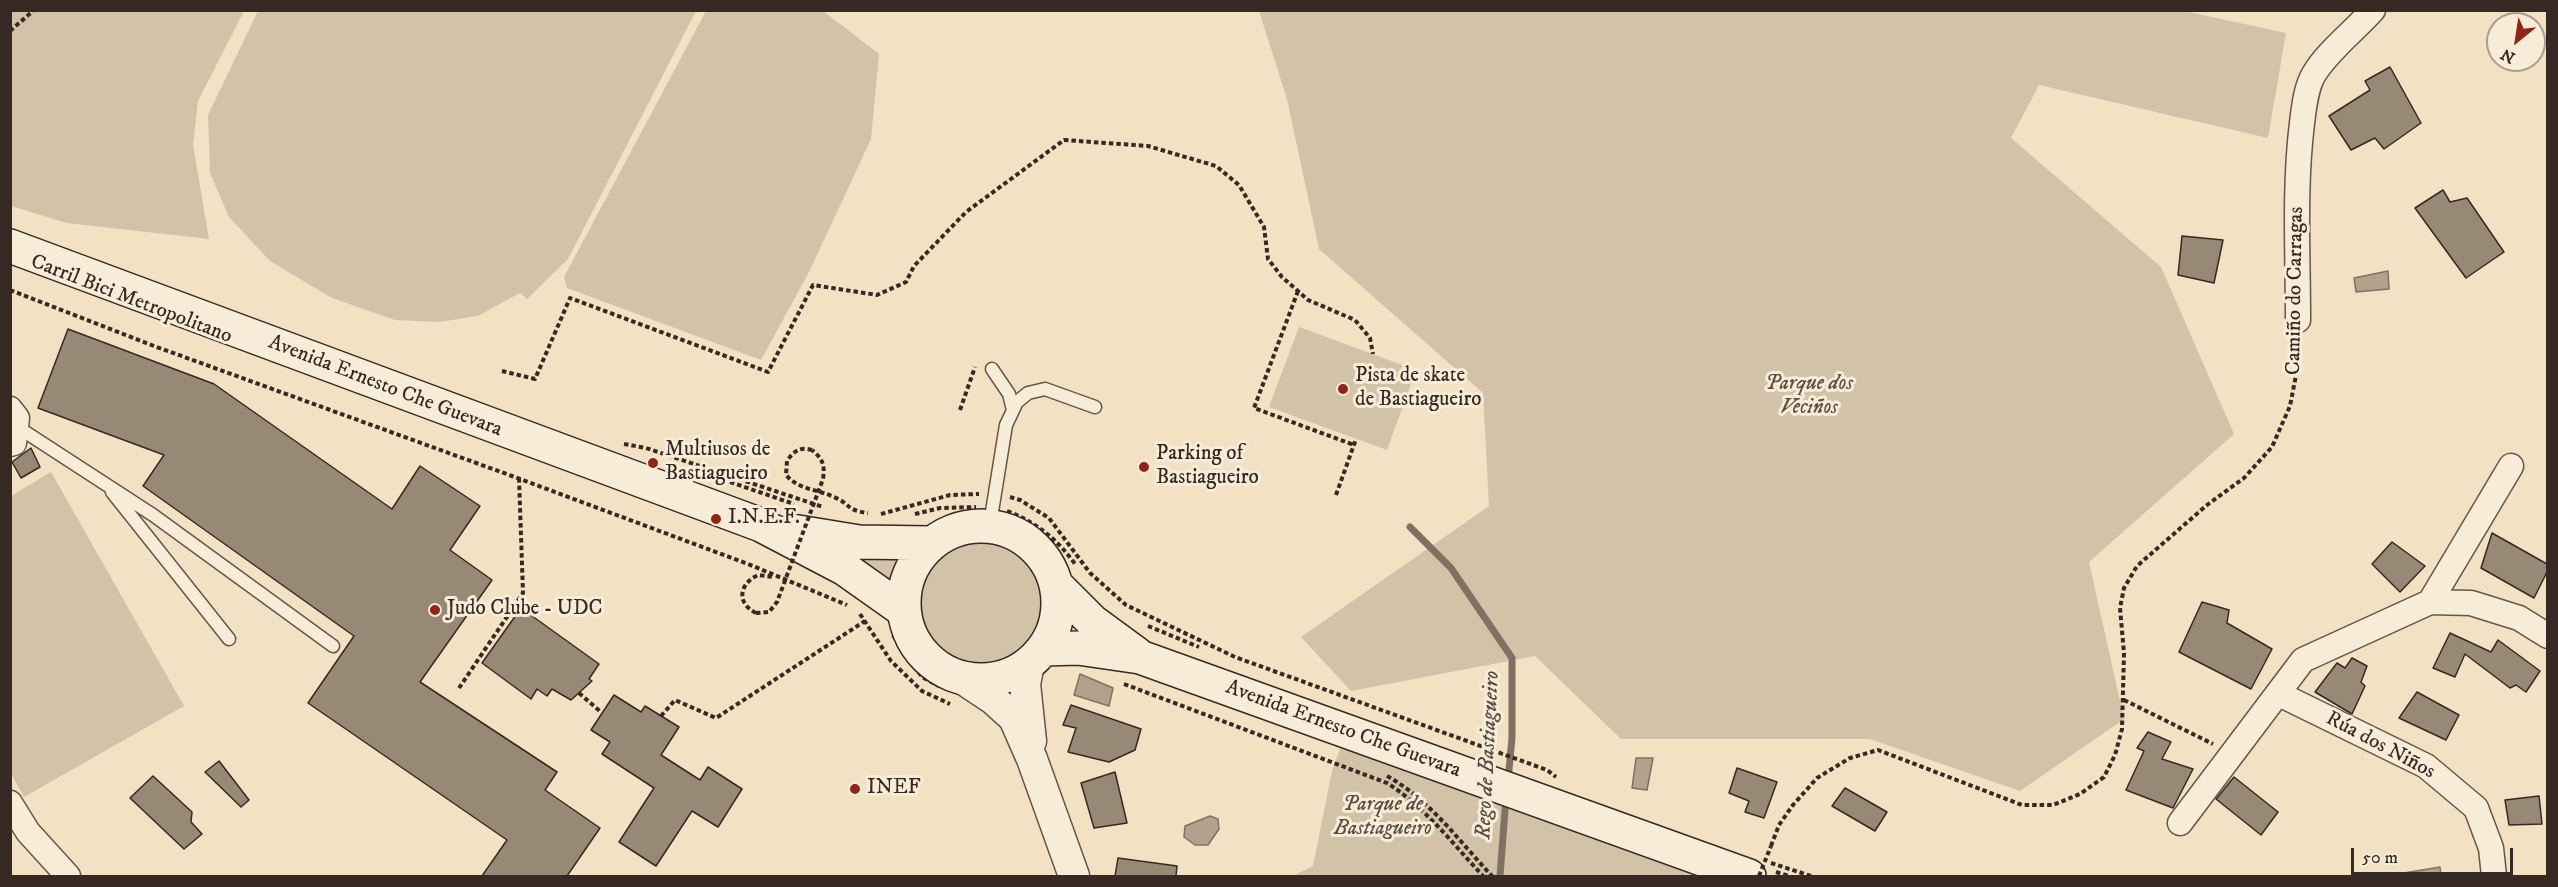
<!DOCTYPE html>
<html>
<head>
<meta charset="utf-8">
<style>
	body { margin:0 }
	#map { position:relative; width:2558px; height:887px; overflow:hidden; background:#f2e1c3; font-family:"IM FELL DW Pica",serif }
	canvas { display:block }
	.frame { position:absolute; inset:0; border:12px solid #362823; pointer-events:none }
	.north { position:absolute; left:2486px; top:12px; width:60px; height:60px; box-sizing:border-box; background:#f7ecd8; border:2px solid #aa9e90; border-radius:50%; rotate:210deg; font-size:16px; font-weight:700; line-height:24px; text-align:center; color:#362823 }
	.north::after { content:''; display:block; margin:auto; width:21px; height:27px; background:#8f2418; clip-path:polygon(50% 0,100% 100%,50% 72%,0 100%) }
	.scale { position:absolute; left:2351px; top:848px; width:162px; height:27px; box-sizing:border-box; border:3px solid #362823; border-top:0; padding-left:8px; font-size:18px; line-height:21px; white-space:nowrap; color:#362823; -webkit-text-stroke:4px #f7ecd8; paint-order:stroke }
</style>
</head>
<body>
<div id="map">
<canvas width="2558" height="887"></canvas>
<div class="frame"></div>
<div class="north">N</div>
<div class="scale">50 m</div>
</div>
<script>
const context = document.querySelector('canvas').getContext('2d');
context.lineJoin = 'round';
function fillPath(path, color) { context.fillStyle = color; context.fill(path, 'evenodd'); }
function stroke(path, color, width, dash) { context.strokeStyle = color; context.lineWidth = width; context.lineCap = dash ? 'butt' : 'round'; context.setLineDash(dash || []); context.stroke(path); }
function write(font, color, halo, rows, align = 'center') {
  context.font = font + ' "IM FELL DW Pica",serif'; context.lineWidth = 6; context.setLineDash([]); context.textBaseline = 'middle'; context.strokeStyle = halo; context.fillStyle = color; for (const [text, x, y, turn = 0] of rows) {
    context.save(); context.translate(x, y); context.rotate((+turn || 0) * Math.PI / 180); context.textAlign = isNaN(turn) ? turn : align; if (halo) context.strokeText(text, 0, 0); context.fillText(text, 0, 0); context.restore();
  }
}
const green = new Path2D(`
	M 2179,10 L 2286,33 L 2268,138 L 2039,85 L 2011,138 L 2161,267 L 2234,434 L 2089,562 L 2124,719 L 2020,791 L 1870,739 L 1621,739 L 1535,656 L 1351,691 L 1301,637 L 1489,506 L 1483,393 L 1319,249 L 1287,99 L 1259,11 Z
	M 10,11 L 244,11 L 198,101 L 193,145 L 209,239 L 67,223 L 11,206 Z
	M 258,11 L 258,10 L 696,11 L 568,259 L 527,299 L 520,293 L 478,316 L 439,322 L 395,320 L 332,298 L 270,261 L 229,217 L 210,173 L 208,115 Z
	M 706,11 L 823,11 L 879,54 L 871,139 L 809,272 L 761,360 L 567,288 L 564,277 Z
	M 1299,327 L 1416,370 L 1387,450 L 1269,407 Z
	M 51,472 L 184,706 L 24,797 L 10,772 L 11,496 Z
	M916 603a65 65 0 1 1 130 0a65 65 0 1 1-130 0Z
	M 850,553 L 903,556 L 894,571 L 889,584 Z
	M 1343,741 L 1712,876 L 1293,876 L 1313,866 L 1332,771 Z`);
const water = new Path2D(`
	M 2388,271 L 2389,289 L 2356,292 L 2354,278 Z
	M 1080,674 L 1113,688 L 1109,706 L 1074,695 Z
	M 1636,758 L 1653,758 L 1647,790 L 1632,788 Z
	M 1210,816 L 1218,819 L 1219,829 L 1208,845 L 1195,845 L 1184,837 L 1185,826 Z
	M 2440,867 L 2441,876 L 2386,876 Z`);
const stream = new Path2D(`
	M 1410,527 L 1451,568 L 1512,658 L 1512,738 L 1508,780
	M 1500,876 L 1506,797`);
const building = new Path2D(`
	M 2390,67 L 2421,123 L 2384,149 L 2375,138 L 2351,150 L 2329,116 L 2370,90 L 2365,81 Z
	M 2443,190 L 2450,202 L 2467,198 L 2504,252 L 2466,278 L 2415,208 Z
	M 2182,236 L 2223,240 L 2214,283 L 2178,275 Z
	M 68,329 L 214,384 L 392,509 L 420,466 L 480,506 L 450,550 L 492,580 L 420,682 L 557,772 L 545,790 L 600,828 L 567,876 L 482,876 L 507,840 L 308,703 L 354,636 L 143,486 L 164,455 L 38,408 Z
	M 31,448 L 40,467 L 21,478 L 12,462 Z
	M 2492,533 L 2547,564 L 2547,572 L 2534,598 L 2481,568 Z
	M 2392,542 L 2425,566 L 2400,592 L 2372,564 Z
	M 2202,602 L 2229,610 L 2227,623 L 2272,649 L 2251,689 L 2179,652 Z
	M 521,608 L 599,664 L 589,679 L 592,681 L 571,700 L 552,689 L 547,696 L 537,689 L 531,699 L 482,663 Z
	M 2450,633 L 2491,652 L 2498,640 L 2540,671 L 2526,692 L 2516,685 L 2510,688 L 2465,654 L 2455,677 L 2433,668 Z
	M 2352,658 L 2367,666 L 2361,682 L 2365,686 L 2352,714 L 2315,692 L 2337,663 L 2345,668 Z
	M 2417,692 L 2459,715 L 2446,740 L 2399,718 Z
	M 614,695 L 641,712 L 645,706 L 679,727 L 661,755 L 700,780 L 708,767 L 742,789 L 718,827 L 692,811 L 656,866 L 619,842 L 654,788 L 602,754 L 610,742 L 591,730 Z
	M 1071,705 L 1141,729 L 1135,750 L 1109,762 L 1068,752 L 1076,728 L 1063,725 Z
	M 2148,732 L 2171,742 L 2162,759 L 2193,769 L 2173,808 L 2126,790 L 2144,751 L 2137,748 Z
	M 219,761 L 249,800 L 241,807 L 205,772 Z
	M 1737,768 L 1777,782 L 1764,818 L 1745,812 L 1749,801 L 1729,793 Z
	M 1115,772 L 1127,823 L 1094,828 L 1081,783 Z
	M 153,776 L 192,812 L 191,822 L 202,834 L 184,849 L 130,798 Z
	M 2234,777 L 2278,812 L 2261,835 L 2216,799 Z
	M 1845,788 L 1887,812 L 1875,831 L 1832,806 Z
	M 2539,796 L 2542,824 L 2509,825 L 2505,800 Z
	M 1118,858 L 1177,866 L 1176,876 L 1115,876 Z`);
const path = new Path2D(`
	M 10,31 L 34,10
	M 10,290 L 154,346 L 512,476 L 748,564 L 847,605
	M 1298,291 L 1254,408 L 1354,445
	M 502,371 L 535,379 L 570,298 L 768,372 L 813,285 L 877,295 L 906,282 L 914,266 L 966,212 L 1064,140 L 1148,146 L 1216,166 L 1239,185 L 1264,227 L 1268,259 L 1282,277 L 1308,300 L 1355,320 L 1370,338 L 1373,354
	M 960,410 L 975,367
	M 624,444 L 646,448 L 823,507
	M 812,450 C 800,446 793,452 787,461 L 786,475 C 799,490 817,489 834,497 C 851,504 845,510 868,513
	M 730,482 L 794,504
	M 1336,495 L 1356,439
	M 1010,497 L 1020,500 L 1049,518 L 1090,573 L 1126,605 L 1235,657 L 1547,770 L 1556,777
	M 1007,511 C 1036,522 1057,539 1075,564
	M 881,514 L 950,495 L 979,494
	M 915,514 L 940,508 L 976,507
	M 756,613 C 736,603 739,584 758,575 L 773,577
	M 860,614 L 891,661 L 922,691 L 950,704
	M 1148,626 L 1199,647
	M 893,635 L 922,677 L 939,686
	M 1124,684 L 1387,783 C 1425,807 1453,844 1483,876
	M 459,688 L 523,593 L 519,478
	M 579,693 L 602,713
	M 2124,700 L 2213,744
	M 661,716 L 675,700 L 716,718 L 865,621
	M 1387,776 C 1429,799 1460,842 1492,876
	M 1771,846 L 1779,825 L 1793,805 L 1817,778 L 1850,758 L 1878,750 L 2022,805 L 2053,805 L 2080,794 L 2104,777 L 2115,755 L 2122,729 L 2124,653 L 2120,608 L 2124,588 L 2137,566 L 2207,505 L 2244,478 L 2272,447 L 2290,406 L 2297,370 L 2298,340
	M 1771,863 L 1811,876
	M 1776,872 L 1789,876`);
const service = new Path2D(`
	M 992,369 L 1009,394 L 1013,410
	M 16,426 L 153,515 L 333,646
	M 112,492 L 229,639
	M 990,524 L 1006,425 L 1017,402 L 1028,393 L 1045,389 L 1095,407`);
const minor = new Path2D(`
	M 2298,320 C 2298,254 2294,188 2302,123 C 2304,107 2306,87 2314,74 C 2327,52 2355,30 2373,10
	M 10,409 L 17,418 L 14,443 L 10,444
	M 2430,602 L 2511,466
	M 2279,694 L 2426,766 L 2476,808 L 2491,848 L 2494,876
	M 10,803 L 28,832 L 68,876
	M 2180,823 L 2303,660 L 2430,602 L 2471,603 L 2519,618 L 2548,636`);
const tertiary = new Path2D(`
	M 1029,664 L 1025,684 L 1031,741
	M 963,679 L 993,699 L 1014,718 L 1032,759 L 1074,876`);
const secondary = new Path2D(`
	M 10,246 L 761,525 L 845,569 L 903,610
	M904 603a77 77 0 1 1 154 0a77 77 0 1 1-154 0Z
	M 792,531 L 859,542 L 930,543
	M 1056,585 L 1092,621 L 1137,654
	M 1043,649 L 1078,648 L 1140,657 L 1749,876`);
const pathBridge = new Path2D(`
	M 756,613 L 769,612 L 777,602 L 823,479 C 825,465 823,459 812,450
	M 1759,876 L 1771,846`);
const markers = [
	[1343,389,6,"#8f2418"],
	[653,463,6,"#8f2418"],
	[1144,467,6,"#8f2418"],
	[716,519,6,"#8f2418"],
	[435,610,6,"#8f2418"],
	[855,789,6,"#8f2418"]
];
const streetNames = [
	["Camiño do Carragas",2296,291,-89],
	["Carril Bici Metropolitano",131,300,21],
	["Avenida Ernesto Che Guevara",385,387,21],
	["Avenida Ernesto Che Guevara",1343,730,20],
	["Rúa dos Niños",2380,746,28]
];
const poiNames = [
	["Pista de skate",1355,377],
	["de Bastiagueiro",1355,401],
	["Multiusos de",665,451],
	["Bastiagueiro",665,475],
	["Parking of",1156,455],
	["Bastiagueiro",1156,479],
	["I.N.E.F.",728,519],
	["Judo Clube - UDC",447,610],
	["INEF",867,789]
];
const parkNames = [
	["Parque dos",1809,385],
	["Veciños",1809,409],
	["Parque de",1383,806],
	["Bastiagueiro",1383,830]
];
const waterNames = [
	["Rego de Bastiagueiro",1489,755,-87]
];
fillPath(green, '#d2c2a8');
fillPath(water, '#b2a28d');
stroke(water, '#807163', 1.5);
stroke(stream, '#807163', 7);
fillPath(building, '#988876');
stroke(building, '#362823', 1.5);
stroke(service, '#65564b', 15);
stroke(minor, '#65564b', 27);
stroke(tertiary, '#65564b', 33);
stroke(secondary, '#362823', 36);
stroke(path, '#362823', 4, [4.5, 3]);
stroke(service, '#f7ecd8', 12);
stroke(minor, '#f7ecd8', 24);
stroke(tertiary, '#f7ecd8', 30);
stroke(secondary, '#f7ecd8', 33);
stroke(pathBridge, '#362823', 4, [4.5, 3]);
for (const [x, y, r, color] of markers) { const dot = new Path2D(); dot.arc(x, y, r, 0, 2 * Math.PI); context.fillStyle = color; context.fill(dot); stroke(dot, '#f7ecd8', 2); }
write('21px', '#362823', '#f7ecd8', streetNames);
write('21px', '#362823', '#f7ecd8', poiNames, 'left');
write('italic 21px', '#5d4e44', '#f7ecd8', parkNames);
write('italic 22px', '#5b4d43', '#f7ecd8', waterNames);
</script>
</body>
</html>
